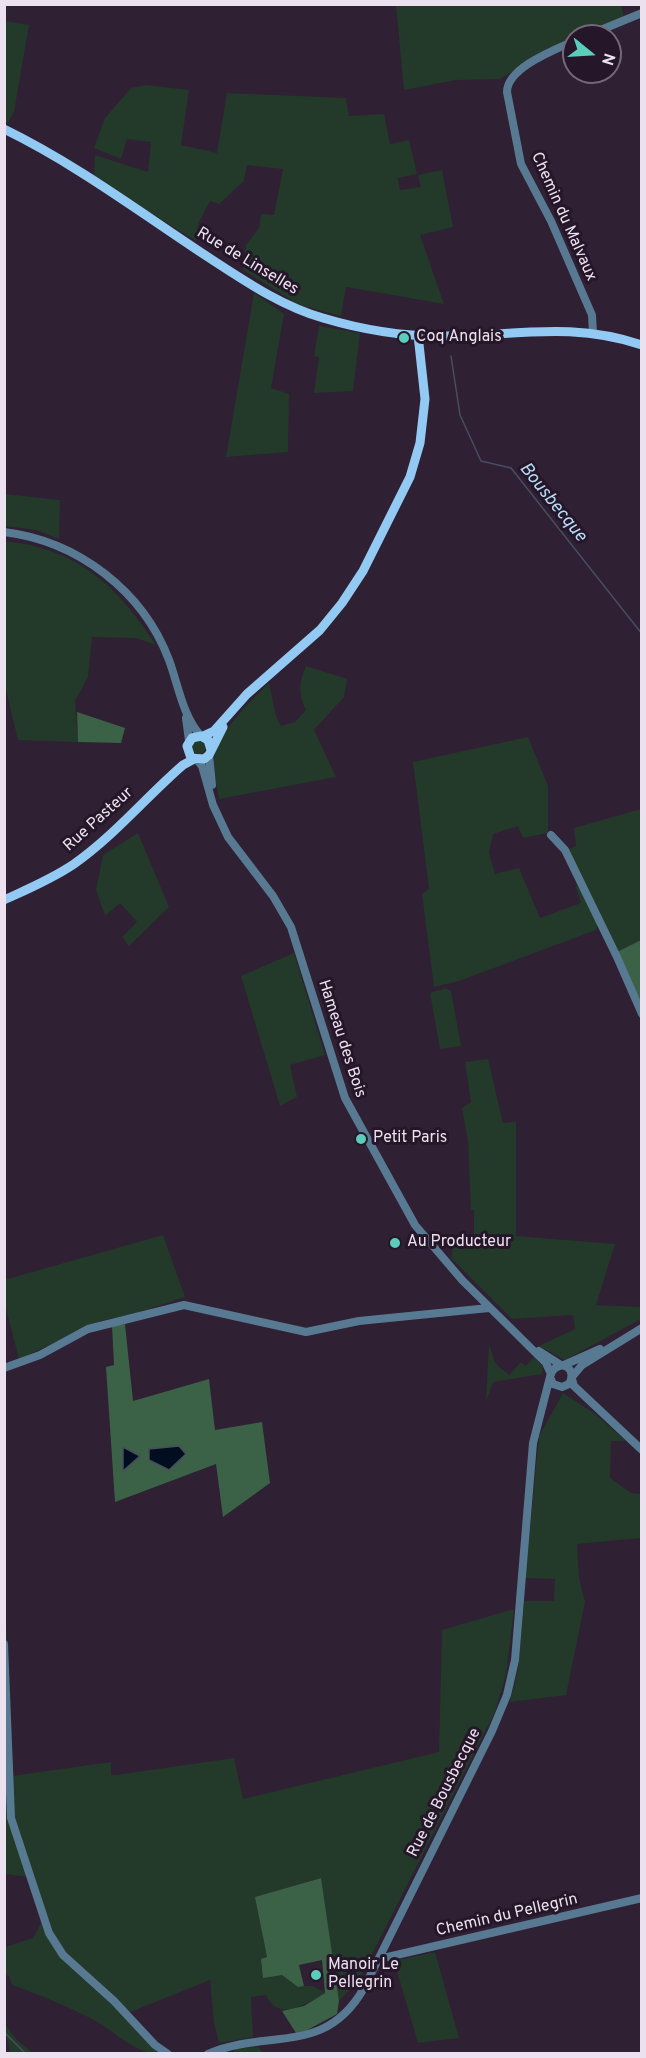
<!DOCTYPE html>
<html>
<head>
<meta charset="utf-8">
<style>
	body { margin:0 }
	#map { position:relative; width:646px; height:2058px; overflow:hidden; background:#2f2033; font-family:Overpass,sans-serif }
	canvas { display:block }
	.frame { position:absolute; inset:0; border:6px solid #ece2ef; pointer-events:none }
	.north { position:absolute; left:562px; top:24px; width:60px; height:60px; box-sizing:border-box; background:#251729; border:2px solid #756878; border-radius:50%; rotate:108deg; font-size:16px; font-weight:700; line-height:24px; text-align:center; color:#ece2ef }
	.north::after { content:''; display:block; margin:auto; width:21px; height:27px; background:#5bcebb; clip-path:polygon(50% 0,100% 100%,50% 72%,0 100%) }
</style>
</head>
<body>
<div id="map">
<canvas width="646" height="2058"></canvas>
<div class="frame"></div>
<div class="north">N</div>
</div>
<script>
const context = document.querySelector('canvas').getContext('2d');
context.lineJoin = 'round';
function fillPath(path, color) { context.fillStyle = color; context.fill(path, 'evenodd'); }
function stroke(path, color, width, dash) { context.strokeStyle = color; context.lineWidth = width; context.lineCap = dash ? 'butt' : 'round'; context.setLineDash(dash || []); context.stroke(path); }
function write(font, color, halo, rows, align = 'center') {
  context.font = font + ' Overpass,sans-serif'; context.lineWidth = 6; context.setLineDash([]); context.textBaseline = 'middle'; context.strokeStyle = halo; context.fillStyle = color; for (const [text, x, y, turn = 0] of rows) {
    context.save(); context.translate(x, y); context.rotate((+turn || 0) * Math.PI / 180); context.textAlign = isNaN(turn) ? turn : align; if (halo) context.strokeText(text, 0, 0); context.fillText(text, 0, 0); context.restore();
  }
}
const green = new Path2D(`
	M 396,5 L 621,5 L 624,18 L 574,36 L 500,79 L 456,80 L 404,90 Z
	M 5,21 L 29,25 L 14,112 L 8,123 L 4,121 Z
	M 146,85 L 189,90 L 181,145 L 217,153 L 227,93 L 346,98 L 349,116 L 384,114 L 390,144 L 409,140 L 417,174 L 398,178 L 400,190 L 421,187 L 418,175 L 442,170 L 453,227 L 420,235 L 444,304 L 346,287 L 341,316 L 299,305 L 243,270 L 246,245 L 259,228 L 261,214 L 274,215 L 283,169 L 247,165 L 244,181 L 219,204 L 210,201 L 199,222 L 196,241 L 94,178 L 95,155 L 148,172 L 151,142 L 127,139 L 121,159 L 94,148 L 105,118 L 131,88 Z
	M 254,293 L 284,314 L 271,388 L 289,394 L 288,452 L 226,457 Z
	M 319,326 L 360,333 L 353,391 L 314,393 L 319,357 L 314,356 Z
	M 5,494 L 60,500 L 59,539 L 36,530 L 5,526 Z
	M 4,541 C 78,548 117,586 156,645 L 136,638 L 92,637 L 88,677 L 75,701 L 78,742 L 18,740 L 5,686 Z
	M 306,666 L 347,679 L 344,697 L 314,730 L 336,777 L 219,799 C 217,787 214,774 214,762 C 214,736 251,700 269,683 L 276,716 L 281,726 L 295,722 L 306,710 C 298,694 299,682 306,666 Z
	M 528,737 L 548,786 L 548,833 L 523,838 L 518,826 L 493,834 L 489,853 L 495,874 L 519,868 L 540,918 L 581,903 L 576,887 L 579,885 L 598,923 L 596,930 L 459,981 L 434,987 L 422,894 L 429,889 L 413,762 Z
	M192 747a7 7 0 1 1 14 0a7 7 0 1 1-14 0Z
	M 641,809 L 641,940 L 617,952 L 567,850 L 576,846 L 574,828 Z
	M 138,833 L 169,907 L 129,946 L 122,937 L 137,922 L 120,903 L 105,916 L 96,890 L 103,855 Z
	M 294,953 L 325,1055 L 290,1065 L 297,1097 L 280,1106 L 241,976 Z
	M 446,988 L 451,991 L 461,1046 L 440,1049 L 430,993 Z
	M 488,1059 L 503,1123 L 516,1122 L 516,1236 L 615,1244 L 596,1305 L 641,1307 L 641,1319 L 565,1360 L 539,1346 L 575,1329 L 573,1315 L 512,1319 L 451,1258 L 454,1243 L 461,1239 L 474,1240 L 474,1210 L 471,1210 L 468,1142 L 462,1108 L 471,1102 L 465,1062 Z
	M 163,1235 L 185,1297 L 134,1314 L 104,1320 L 19,1359 L 5,1305 L 4,1280 Z
	M 489,1344 L 495,1363 L 509,1375 L 521,1362 L 526,1366 L 534,1357 L 543,1367 L 542,1374 L 493,1382 L 486,1402 Z
	M 563,1393 L 594,1413 L 626,1441 L 611,1441 L 610,1478 L 631,1493 L 641,1494 L 641,1538 L 577,1544 L 579,1578 L 585,1602 L 566,1695 L 510,1702 L 518,1669 L 524,1601 L 554,1601 L 555,1579 L 525,1578 L 539,1436 Z
	M 4,1565 L 12,1776 L 111,1762 L 111,1775 L 116,1775 L 234,1758 L 243,1799 L 439,1752 L 442,1630 L 514,1609 L 506,1675 L 495,1712 L 359,1980 L 339,2001 L 320,1878 L 256,1897 L 267,1957 L 282,1975 L 298,1986 L 313,1986 L 325,1993 C 307,2004 278,2023 266,1995 L 251,1997 L 253,2037 L 219,2043 L 214,2023 L 210,1980 L 128,2013 L 159,2054 C 133,2053 116,2032 94,2020 C 67,2006 40,1995 12,1985 L 9,1976 L 5,1975 L 5,1947 L 33,1938 L 42,1921 L 28,1877 L 5,1874 Z
	M 435,1952 L 459,2038 L 418,2043 L 394,1961 Z
	M 4,2023 L 17,2040 L 33,2053 L 10,2053 C 10,2042 4,2035 4,2023 Z
	M 259,2047 L 263,2054 L 233,2054 L 235,2048 Z`);
const forest = new Path2D(`
	M 77,712 L 125,728 L 121,743 L 78,742 Z
	M 641,940 L 641,1004 L 617,952 Z
	M 125,1324 L 133,1401 L 209,1379 L 215,1430 L 262,1422 L 270,1483 L 223,1517 L 216,1464 L 115,1502 L 106,1367 L 114,1365 L 112,1326 Z
	M 321,1878 L 339,2001 L 337,2014 L 300,2034 L 296,2033 L 282,2011 L 304,2006 L 325,1993 L 322,1960 L 299,1965 L 304,1986 L 298,1987 L 282,1975 L 263,1978 L 261,1959 L 267,1957 L 255,1897 Z`);
const water = new Path2D(`
	M 179,1446 L 186,1454 L 169,1470 L 149,1460 L 149,1449 Z
	M 123,1447 L 140,1456 L 123,1471 Z`);
const stream = new Path2D(`
	M 451,356 L 460,415 L 481,461 L 511,468 L 642,634
	M 4,2032 L 26,2054`);
const minor = new Path2D(`
	M 586,36 L 642,13
	M 574,41 C 554,50 507,68 507,92 L 521,164 L 551,221 L 592,315 L 593,333
	M 4,532 C 78,541 143,591 169,660 C 178,684 183,717 201,736
	M 186,718 L 189,741
	M 209,755 L 212,785
	M 197,760 L 202,766 L 213,805 L 228,837 L 273,896 L 291,927 L 345,1098 L 415,1225 L 462,1280 L 546,1363 L 551,1374
	M 551,835 L 565,850 L 617,957 L 642,1014
	M 539,1351 L 561,1365
	M 564,1365 L 600,1349
	M 4,1368 L 40,1355 L 88,1329 L 184,1305 L 306,1332 L 359,1321 L 489,1308
	M 572,1377 L 582,1365 L 642,1328
	M 572,1379 L 574,1386 L 642,1450
	M 4,1644 L 11,1818 L 49,1933 L 63,1955 L 114,2001 L 155,2045 L 168,2054
	M 379,1959 L 642,1898
	M 208,2054 C 268,2028 325,2057 364,1988 L 492,1731 L 507,1695 L 515,1660 L 533,1443 L 551,1373 C 560,1358 578,1368 569,1384 L 562,1387 L 553,1384 L 550,1377`);
const major = new Path2D(`
	M 4,129 C 76,164 141,213 208,257 C 245,281 281,306 323,318 C 363,330 407,337 449,336 C 518,335 573,322 642,345
	M 203,736 L 214,731 L 247,694 L 320,630 L 342,603 L 363,571 L 410,477 L 420,443 L 425,399 L 418,335
	M 211,750 L 208,740 L 201,736 L 192,738 L 187,746 L 191,758 L 204,759 L 209,755 L 223,727
	M 4,900 C 28,889 52,879 74,864 C 114,836 146,797 183,765 L 194,759`);
const markers = [
	[404,338,6,"#5bcebb"],
	[361,1139,6,"#5bcebb"],
	[395,1243,6,"#5bcebb"],
	[316,1975,6,"#5bcebb"]
];
const streetNames = [
	["Chemin du Malvaux",563,217,66],
	["Rue de Linselles",247,262,31],
	["Rue Pasteur",99,820,-42],
	["Hameau des Bois",341,1039,72],
	["Rue de Bousbecque",445,1793,-63],
	["Chemin du Pellegrin",507,1916,-13]
];
const poiNames = [
	["Coq Anglais",416,338],
	["Petit Paris",373,1139],
	["Au Producteur",407,1243],
	["Manoir Le",328,1966],
	["Pellegrin",328,1984]
];
const waterNames = [
	["Bousbecque",552,503,51]
];
fillPath(green, '#23392a');
fillPath(forest, '#3b6147');
fillPath(water, '#000e1f');
stroke(water, '#474e5d', 1.5);
stroke(stream, '#474e5d', 1.5);
stroke(minor, '#587992', 8);
stroke(major, '#93caf4', 9);
for (const [x, y, r, color] of markers) { const dot = new Path2D(); dot.arc(x, y, r, 0, 2 * Math.PI); context.fillStyle = color; context.fill(dot); stroke(dot, '#251729', 2); }
write('16px', '#ece2ef', '#251729', streetNames);
write('16px', '#ece2ef', '#251729', poiNames, 'left');
write('italic 18px', '#b7dcf7', '#251729', waterNames);
</script>
</body>
</html>
